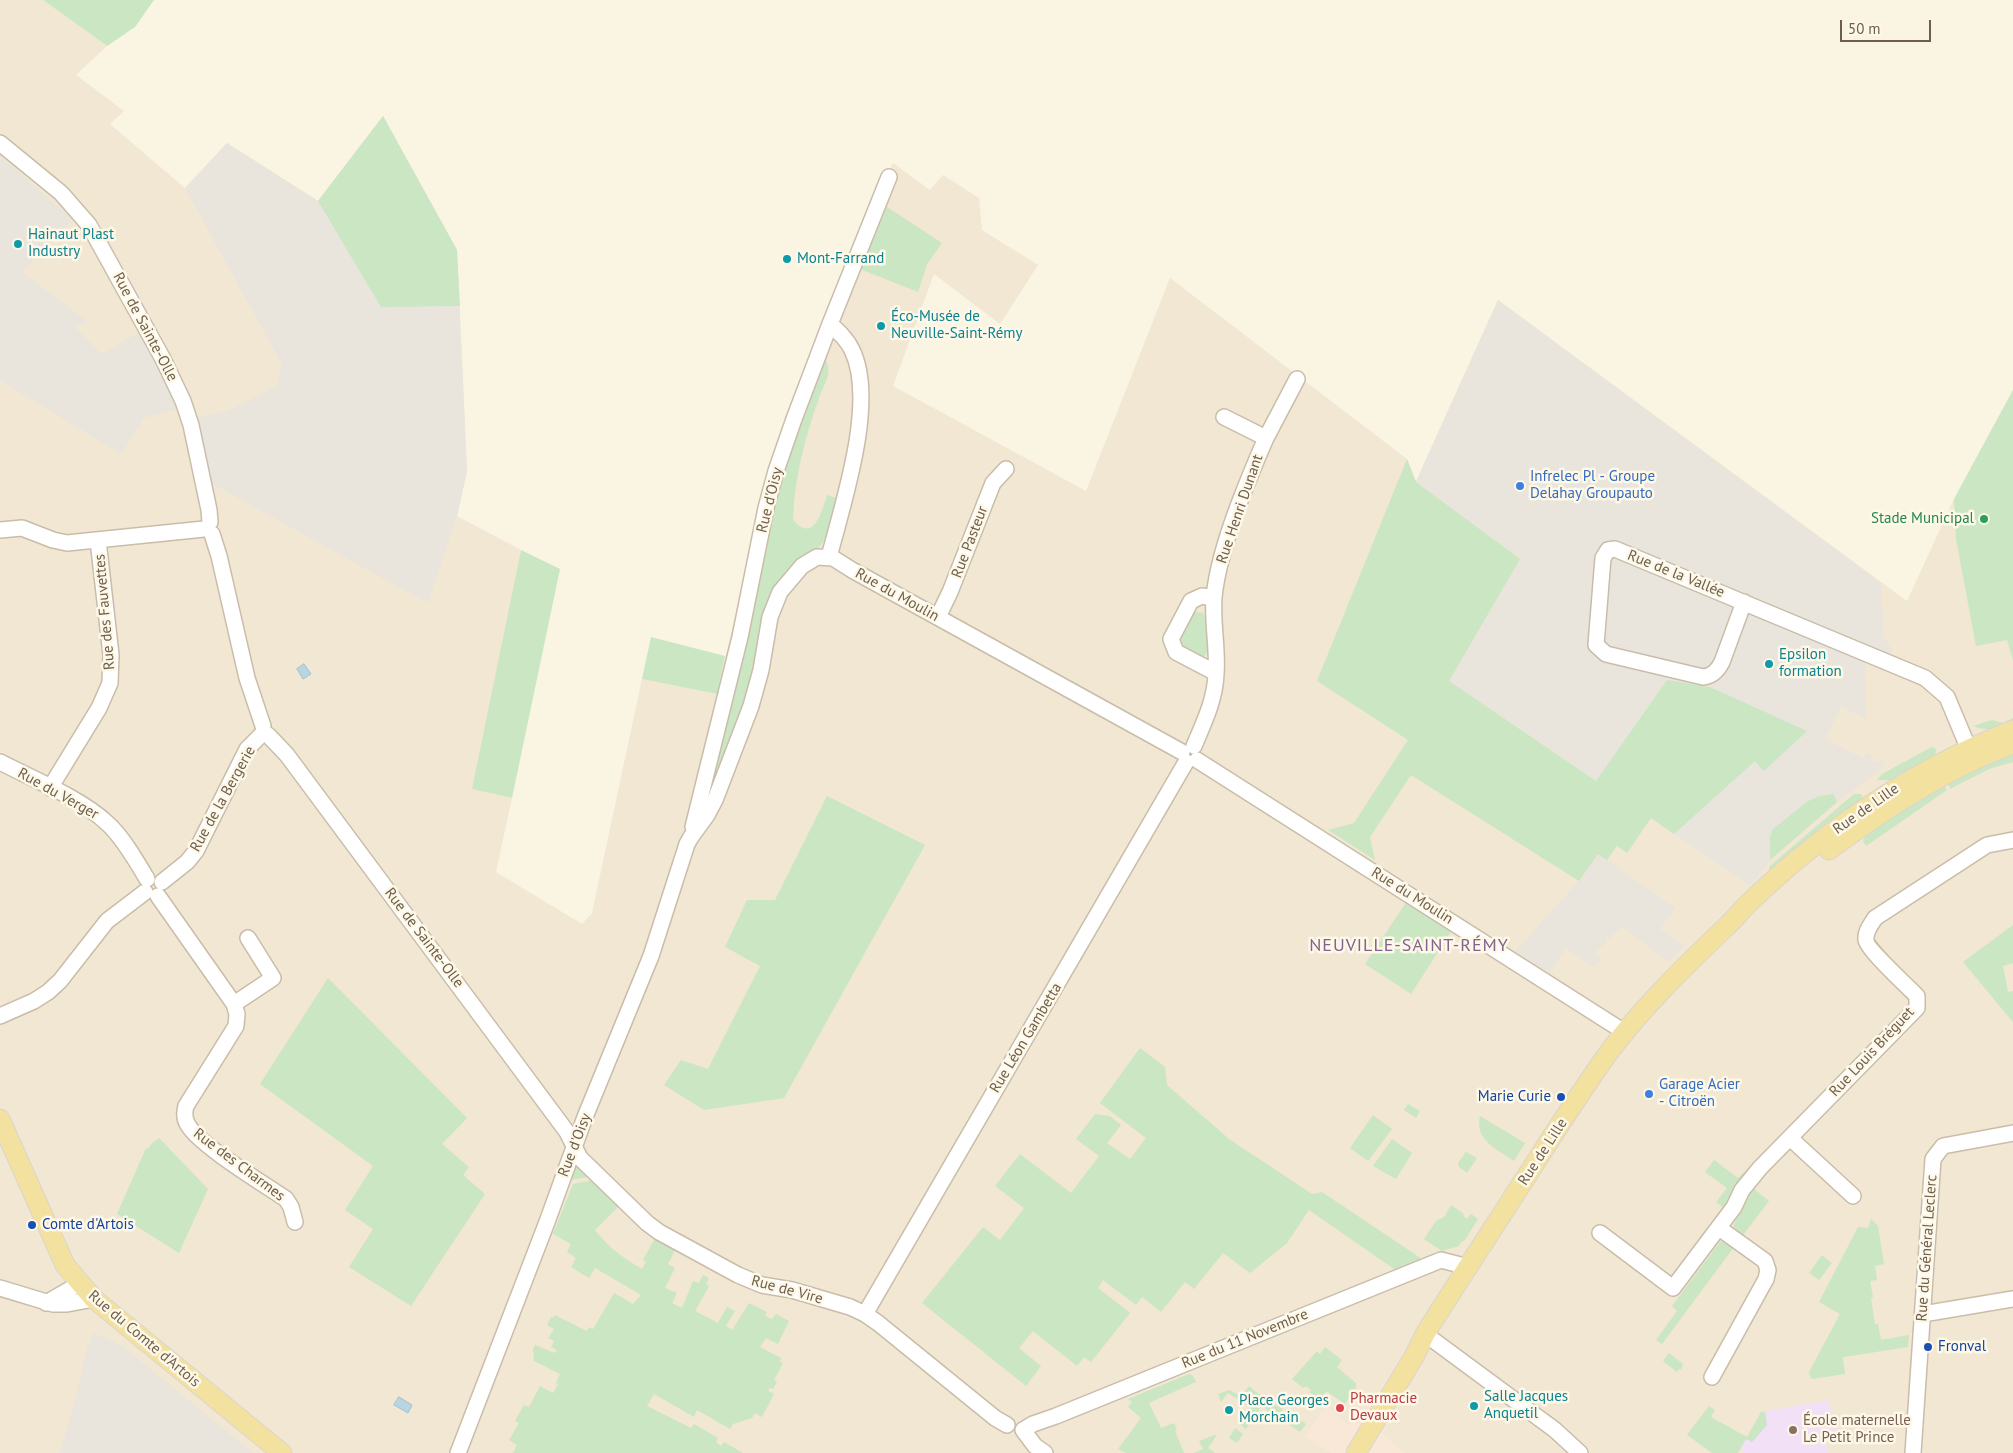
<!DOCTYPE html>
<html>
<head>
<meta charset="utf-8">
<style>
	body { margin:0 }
	#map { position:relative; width:2013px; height:1453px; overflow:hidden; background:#faf4e3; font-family:"PT Sans",sans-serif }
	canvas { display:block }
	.scale { position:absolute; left:1840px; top:20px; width:91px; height:22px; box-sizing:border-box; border:2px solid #6f5e4b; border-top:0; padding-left:6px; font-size:15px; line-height:18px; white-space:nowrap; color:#6f5e4b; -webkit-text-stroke:4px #fdf8e8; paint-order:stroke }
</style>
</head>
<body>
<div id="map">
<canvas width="2013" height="1453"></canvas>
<div class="scale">50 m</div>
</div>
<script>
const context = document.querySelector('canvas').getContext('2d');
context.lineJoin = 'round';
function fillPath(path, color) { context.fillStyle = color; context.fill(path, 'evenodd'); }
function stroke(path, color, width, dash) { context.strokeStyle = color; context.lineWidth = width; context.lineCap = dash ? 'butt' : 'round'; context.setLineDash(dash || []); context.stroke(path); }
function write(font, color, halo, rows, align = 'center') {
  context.font = font + ' "PT Sans",sans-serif'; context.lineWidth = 5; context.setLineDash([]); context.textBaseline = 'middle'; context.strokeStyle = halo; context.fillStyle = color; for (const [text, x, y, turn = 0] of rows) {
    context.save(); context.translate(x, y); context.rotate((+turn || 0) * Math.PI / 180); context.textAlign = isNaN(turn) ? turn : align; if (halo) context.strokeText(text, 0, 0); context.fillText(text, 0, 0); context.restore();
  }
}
const residential = new Path2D(`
	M 0,0 L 43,0 L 107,46 L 76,75 L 124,111 L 110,124 L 185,188 L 227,143 L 318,201 L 383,116 L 457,250 L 467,471 L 457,516 L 521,550 L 473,789 L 512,798 L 496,872 L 582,924 L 592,913 L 642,679 L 717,694 L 771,460 L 777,451 L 874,205 L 893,163 L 930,190 L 943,175 L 979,198 L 982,230 L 1038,265 L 1000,324 L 934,274 L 893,386 L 1086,491 L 1170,278 L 1407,459 L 1416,481 L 1498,300 L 1907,601 L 1954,499 L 2013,390 L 2013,1453 L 0,1453 Z`);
const commercial = new Path2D(`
	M 1326,1406 L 1351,1426 L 1360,1414 L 1405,1453 L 1331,1453 L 1305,1436 Z`);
const industrial = new Path2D(`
	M 383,116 L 457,250 L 467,471 L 457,516 L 428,603 L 211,483 L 197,486 L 183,423 L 178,409 L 144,418 L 121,454 L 0,380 L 0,156 L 72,219 L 22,272 L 87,321 L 75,327 L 101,354 L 140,332 L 169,385 L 190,393 L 197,418 L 228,411 L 277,386 L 282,364 L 185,188 L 227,143 L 318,201 Z
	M 1498,300 L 1881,583 L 1883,636 L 1892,650 L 1884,669 L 1865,662 L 1866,719 L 1841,706 L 1825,739 L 1863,758 L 1867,752 L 1873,755 L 1871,760 L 1879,763 L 1881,759 L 1884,761 L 1884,767 L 1837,802 L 1770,860 L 1751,886 L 1449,681 L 1520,559 L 1416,482 Z
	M 1598,854 L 1675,908 L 1660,929 L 1684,946 L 1669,962 L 1621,926 L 1609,939 L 1607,937 L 1604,939 L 1606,942 L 1595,953 L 1601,959 L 1594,967 L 1566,948 L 1549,973 L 1516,951 L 1577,883 Z
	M 93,1333 L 121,1345 L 253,1453 L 60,1453 L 76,1397 L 86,1351 Z`);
const education = new Path2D(`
	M 1829,1400 L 1836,1435 L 1826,1437 L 1827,1453 L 1744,1453 L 1740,1449 L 1761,1412 Z`);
const green = new Path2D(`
	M 43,0 L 154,0 L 135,27 L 107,46 Z
	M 383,116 L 457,250 L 460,306 L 381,307 L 318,201 Z
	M 884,205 L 942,243 L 927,264 L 918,292 L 860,269 Z
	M 825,359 C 834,373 823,385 819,398 C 805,437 794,479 793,520 C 814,544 822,511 827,495 L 836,498 L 829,525 L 832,528 L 820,546 L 792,571 L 719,784 L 704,804 L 783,466 Z
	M 2013,390 L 2013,660 L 2007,640 L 1976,646 L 1956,539 L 1954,499 Z
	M 1407,459 L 1416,482 L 1520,559 L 1449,681 L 1596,781 L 1667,680 L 1710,687 L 1807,731 L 1764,771 L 1755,761 L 1674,834 L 1651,818 L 1627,853 L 1617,846 L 1607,860 L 1598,854 L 1579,881 L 1411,775 L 1370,837 L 1375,860 L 1328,830 L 1354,823 L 1408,740 L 1317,681 Z
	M 521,550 L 560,569 L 512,798 L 472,789 Z
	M 1197,612 L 1203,613 L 1205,617 L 1208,650 L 1205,656 C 1197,656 1183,648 1180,641 L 1193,614 Z
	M 651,637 L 725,656 L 717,694 L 642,679 Z
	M 2013,718 L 2013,723 C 1998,729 1988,732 1973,726 L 1992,720 L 2003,723 Z
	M 1932,747 L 1935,748 L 1936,752 L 1932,759 L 1895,780 L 1877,780 L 1882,774 Z
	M 2013,754 L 2013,762 L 1989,769 L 1950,789 L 1948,783 L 1978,766 Z
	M 1944,786 L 1947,790 L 1866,846 L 1863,841 L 1866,833 Z
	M 1833,794 L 1837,802 L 1770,860 L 1770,836 L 1773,829 L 1808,801 L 1820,796 Z
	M 1854,794 L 1861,794 L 1863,799 L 1769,874 L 1769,867 L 1771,865 Z
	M 827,796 L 925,845 L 784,1098 L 704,1110 L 664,1085 L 681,1060 L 708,1069 L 760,966 L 725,947 L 747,900 L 775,900 Z
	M 1407,901 L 1452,930 L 1411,994 L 1365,964 Z
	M 2013,925 L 2013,963 L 2003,966 L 2008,992 L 2013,991 L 2013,1022 L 1963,962 Z
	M 328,978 L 467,1118 L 442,1144 L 469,1167 L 463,1175 L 485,1194 L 411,1306 L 349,1267 L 373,1229 L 345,1210 L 373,1166 L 260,1084 Z
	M 1140,1048 L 1165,1067 L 1167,1085 L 1229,1139 L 1312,1194 L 1322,1192 L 1422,1259 L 1419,1262 L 1397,1271 L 1309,1210 L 1287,1243 L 1250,1273 L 1223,1253 L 1194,1289 L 1185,1282 L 1161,1312 L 1142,1297 L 1136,1305 L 1103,1280 L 1098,1288 L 1130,1313 L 1091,1362 L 1084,1357 L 1077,1366 L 1033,1331 L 1019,1348 L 1041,1366 L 1026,1386 L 922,1303 L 983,1227 L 1000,1240 L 1024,1208 L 995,1186 L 1020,1154 L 1071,1193 L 1099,1156 L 1076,1139 L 1095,1114 L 1110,1116 L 1121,1125 L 1107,1143 L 1130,1159 L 1146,1138 L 1100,1103 Z
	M 1408,1104 L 1420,1111 L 1416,1118 L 1404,1110 Z
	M 1373,1115 L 1392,1129 L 1368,1161 L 1350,1148 Z
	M 1480,1116 L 1525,1143 L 1514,1161 C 1497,1149 1474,1140 1480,1116 Z
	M 159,1138 L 208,1189 L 179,1253 L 117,1214 L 146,1148 L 148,1149 L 151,1144 Z
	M 1392,1139 L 1412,1153 L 1396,1179 L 1373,1166 Z
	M 1466,1152 L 1477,1158 L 1467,1173 L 1459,1167 L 1458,1163 Z
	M 1714,1160 L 1738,1178 L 1752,1165 L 1753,1166 L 1736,1186 L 1725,1209 L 1716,1202 L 1727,1188 L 1705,1172 Z
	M 577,1166 L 589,1175 L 588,1177 L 570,1180 L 574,1168 Z
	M 593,1180 L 619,1206 L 595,1230 C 608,1247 623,1258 642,1269 L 646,1262 L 643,1260 L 655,1238 L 676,1248 L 668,1264 L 675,1268 L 665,1288 L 677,1293 L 672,1303 L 682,1308 L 693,1281 L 699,1283 L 703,1275 L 709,1278 L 706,1284 L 709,1286 L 695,1311 L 718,1323 L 727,1307 L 735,1311 L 726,1326 L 732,1330 L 749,1303 L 767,1312 L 765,1316 L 772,1319 L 776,1314 L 789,1321 L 778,1344 L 766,1338 L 760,1347 L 781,1358 L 780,1362 L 783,1363 L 774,1380 L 777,1382 L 773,1389 L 770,1388 L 768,1391 L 774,1394 L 762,1417 L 755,1413 L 752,1418 L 733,1424 L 730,1429 L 697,1410 L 694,1417 L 654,1394 L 647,1406 L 691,1428 L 694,1424 L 718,1438 L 716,1442 L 721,1446 L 724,1442 L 743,1453 L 513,1453 L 517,1445 L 509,1440 L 519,1423 L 515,1421 L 524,1405 L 529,1407 L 540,1386 L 553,1393 L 558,1384 L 556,1383 L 560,1374 L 534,1361 L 533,1349 L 535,1345 L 555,1353 L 557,1350 L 551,1347 L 554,1341 L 548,1338 L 554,1329 L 547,1325 L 551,1317 L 553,1318 L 555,1315 L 587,1331 L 589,1327 L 593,1329 L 614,1293 L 633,1304 L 641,1295 L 595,1268 L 589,1278 L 571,1267 L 576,1258 L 567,1252 L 571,1244 L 553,1234 L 573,1184 Z
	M 1753,1188 L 1769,1201 L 1743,1235 L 1733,1226 Z
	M 1451,1205 L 1464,1214 L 1463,1216 L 1467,1219 L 1471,1214 L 1478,1219 L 1465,1240 L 1461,1242 L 1459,1246 L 1442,1251 L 1424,1239 L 1436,1221 L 1445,1216 Z
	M 1871,1219 L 1878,1226 L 1884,1264 L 1875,1266 L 1877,1280 L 1870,1281 L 1873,1297 L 1871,1298 L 1875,1324 L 1878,1324 L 1881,1340 L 1909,1335 L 1908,1347 L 1844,1357 L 1843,1359 L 1845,1374 L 1812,1379 L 1810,1376 L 1809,1372 L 1840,1314 L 1819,1302 L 1858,1227 L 1868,1228 Z
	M 1722,1241 L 1734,1247 L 1662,1344 L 1656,1340 L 1677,1311 L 1672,1306 L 1720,1242 Z
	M 1822,1255 L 1832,1263 L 1819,1280 L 1809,1273 Z
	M 1325,1347 L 1342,1360 L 1337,1367 L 1356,1383 L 1356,1387 L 1345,1404 L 1326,1391 L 1321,1398 L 1317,1395 L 1315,1397 L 1309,1392 L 1311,1390 L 1306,1386 L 1303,1388 L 1292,1379 L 1317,1351 L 1320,1354 Z
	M 1669,1353 L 1683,1364 L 1681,1370 L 1679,1369 L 1677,1372 L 1663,1361 Z
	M 1189,1374 L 1193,1376 L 1196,1382 L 1149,1403 L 1161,1428 L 1174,1423 L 1177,1430 L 1175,1431 L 1184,1453 L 1126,1453 L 1118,1449 L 1141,1418 L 1128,1407 L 1132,1402 L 1128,1399 Z
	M 1249,1386 L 1261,1396 L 1256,1402 L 1243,1394 Z
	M 1229,1390 L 1239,1395 L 1237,1399 L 1228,1393 L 1221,1402 L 1218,1394 Z
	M 1241,1397 L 1260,1409 L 1246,1429 L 1238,1423 L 1249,1407 L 1239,1400 Z
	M 1270,1402 L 1283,1409 L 1278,1417 L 1265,1409 Z
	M 1709,1406 L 1715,1410 L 1711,1417 L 1747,1437 L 1761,1412 L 1765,1412 L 1767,1425 L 1752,1442 L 1746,1439 L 1738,1453 L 1712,1453 L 1687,1435 Z
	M 1294,1416 L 1306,1424 L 1300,1432 L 1288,1424 Z
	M 1235,1428 L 1243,1434 L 1237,1443 L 1229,1438 Z
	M 1215,1435 L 1217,1435 L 1208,1448 L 1215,1453 L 1194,1453 L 1203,1449 L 1199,1441 Z`);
const water = new Path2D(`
	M 304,664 L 311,674 L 303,679 L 297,669 Z
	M 399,1397 L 412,1405 L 408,1413 L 394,1405 Z`);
const minor = new Path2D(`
	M 0,143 L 61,193 L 89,225 L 163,359 L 183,401 L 191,425 L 209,510 L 210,522
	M 1266,438 L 1297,379
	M 0,530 L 22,528 L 53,540 L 67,543 L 204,529
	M 212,534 L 219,556 L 247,678 L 263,726
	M 829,557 C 843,503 877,401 852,350 C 847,339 838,331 830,324
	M 1214,598 L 1202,596 L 1191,601 L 1171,639 L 1176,652 L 1216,673
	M 1744,602 L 1722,662 C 1718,670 1713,676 1703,677 L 1606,654 L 1596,645 L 1603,558 L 1608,550 L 1615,549 L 1925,678 L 1947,697 L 1973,759
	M 938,617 L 950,592 L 993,483 L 1006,469
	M 268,735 L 287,755 L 567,1132 L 580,1158 L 647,1223 L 659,1232 L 738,1275 L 762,1285 L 792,1290 L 850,1307 L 865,1314 L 878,1323 L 995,1418 L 1007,1425
	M 1194,746 C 1204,722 1215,700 1216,674 C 1218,648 1212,623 1214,597 C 1219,548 1246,484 1266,438 L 1224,417
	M 1197,760 L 1626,1033
	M 0,762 C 31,778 82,799 107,823 C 122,836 137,862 147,879
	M 50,788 L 99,708 L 110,683 L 111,655 L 98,540
	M 693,827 L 740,637 L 766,508 L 776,471 L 794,419 L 830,324 L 889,177
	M 162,882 L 187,862 L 196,851 L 247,749 L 262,734
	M 158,896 L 234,1004 L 237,1014 L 236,1026 L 186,1106 C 184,1113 184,1119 188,1125 C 199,1145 264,1184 286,1199 L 291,1207 L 295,1222
	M 234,1004 L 273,978 L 248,938
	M 0,1016 L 34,1001 L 48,992 L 60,981 L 107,921 L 145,892
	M 1790,1138 L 1853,1196
	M 1600,1233 L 1673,1288 L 1734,1207 L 1742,1190 L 1760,1168 L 1917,1008 L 1917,996 C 1908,987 1866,948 1866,940 C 1865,931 1871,925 1875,918 L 1987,845 L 2013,840
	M 0,1288 L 53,1304 L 67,1304 L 94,1299
	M 46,1303 L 79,1284
	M 865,1314 L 1186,762
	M 1923,1314 L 2013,1299
	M 1425,1334 L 1555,1430 L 1580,1453
	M 1712,1377 L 1766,1279 L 1768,1270 L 1765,1261 L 1719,1228
	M 458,1453 L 547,1222 L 585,1117 L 651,956 L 687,844 L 691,837 L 707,815 L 715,800 L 751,706 L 761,670 L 770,617 L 780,592 L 802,566 L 817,557 L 833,558 L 852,570 L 1182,752
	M 1045,1453 L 1035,1446 L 1023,1430 L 1033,1424 L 1056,1416 L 1441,1260 L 1468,1267
	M 1913,1453 L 1933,1159 L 1943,1146 L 2013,1133`);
const major = new Path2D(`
	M 1829,850 C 1886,808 1947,768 2013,744
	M 0,1119 L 65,1265 L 94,1299 L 282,1453
	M 1356,1453 L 1415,1355 L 1425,1334 C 1459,1280 1494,1227 1528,1174 C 1555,1132 1582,1089 1612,1048 C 1646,1004 1687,964 1727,926 C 1736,918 1742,909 1751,901 C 1827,828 1915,769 2013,730`);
const markers = [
	[18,244,5,"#0f9aa8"],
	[787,259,5,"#0f9aa8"],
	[881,326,5,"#0f9aa8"],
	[1520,486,5,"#3f7fe0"],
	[1984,519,5,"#2e9e5b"],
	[1769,664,5,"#0f9aa8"],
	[1649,1094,5,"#3f7fe0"],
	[1561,1097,5,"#1a4fb4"],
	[32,1225,5,"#1a4fb4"],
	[1928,1347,5,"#1a4fb4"],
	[1474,1406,5,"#0f9aa8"],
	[1340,1408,5,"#e0444e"],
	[1229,1410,5,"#0f9aa8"],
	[1793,1430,5,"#8d6e63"]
];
const cultureNames = [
	["Hainaut Plast",28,235],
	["Industry",28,252],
	["Mont-Farrand",797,259],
	["Éco-Musée de",891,317],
	["Neuville-Saint-Rémy",891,334],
	["Epsilon",1779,655],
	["formation",1779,672],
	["Salle Jacques",1484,1397],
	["Anquetil",1484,1414],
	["Place Georges",1239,1401],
	["Morchain",1239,1418]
];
const streetNames = [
	["Rue de Sainte-Olle",145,327,62],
	["Rue d'Oisy",770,500,-76],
	["Rue Henri Dunant",1240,509,-71],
	["Rue Pasteur",970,542,-69],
	["Rue de la Vallée",1676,574,22],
	["Rue du Moulin",897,595,29],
	["Rue des Fauvettes",105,612,-95],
	["Rue du Verger",58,794,29],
	["Rue de la Bergerie",223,799,-61],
	["Rue de Lille",1866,809,-35],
	["Rue du Moulin",1412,896,32],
	["Rue de Sainte-Olle",424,938,53],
	["Rue Léon Gambetta",1026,1038,-59],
	["Rue Louis Bréguet",1872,1052,-47],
	["Rue d'Oisy",575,1145,-69],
	["Rue de Lille",1543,1152,-57],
	["Rue des Charmes",239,1165,37],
	["Rue du Général Leclerc",1927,1248,-86],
	["Rue de Vire",787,1290,15],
	["Rue du Comte d'Artois",144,1339,40],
	["Rue du 11 Novembre",1245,1339,-22]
];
const shopNames = [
	["Infrelec Pl - Groupe",1530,477],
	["Delahay Groupauto",1530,494],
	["Garage Acier",1659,1085],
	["- Citroën",1659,1102]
];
const leisureNames = [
	["Stade Municipal",1974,519]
];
const transitNames = [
	["Marie Curie",1551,1097,"right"],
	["Comte d'Artois",42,1225],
	["Fronval",1938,1347]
];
const healthNames = [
	["Pharmacie",1350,1399],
	["Devaux",1350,1416]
];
const educationNames = [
	["École maternelle",1803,1421],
	["Le Petit Prince",1803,1438]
];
const quarterNames = [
	["NEUVILLE-SAINT-RÉMY",1409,946]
];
fillPath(residential, '#f1e7d2');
fillPath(commercial, '#f9e7d7');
fillPath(industrial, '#e9e5dd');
fillPath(education, '#f1e0f6');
fillPath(green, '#cbe6c3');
fillPath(water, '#b9d5e1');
stroke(water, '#a0c3d2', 1);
stroke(minor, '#c9bdaa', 18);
stroke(major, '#dad5d0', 21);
stroke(minor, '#fff', 15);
stroke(major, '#f3e1a0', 19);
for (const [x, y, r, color] of markers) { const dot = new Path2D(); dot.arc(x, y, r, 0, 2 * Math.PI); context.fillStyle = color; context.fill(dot); stroke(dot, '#fdf8e8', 2); }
write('15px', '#0d838f', '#fdf8e8', cultureNames, 'left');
write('15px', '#6f5e4b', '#fdf8e8', streetNames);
write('15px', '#366cbe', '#fdf8e8', shopNames, 'left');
write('15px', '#27864d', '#fdf8e8', leisureNames, 'right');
write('15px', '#164399', '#fdf8e8', transitNames, 'left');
write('15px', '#be3a42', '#fdf8e8', healthNames, 'left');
write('15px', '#785e54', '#fdf8e8', educationNames, 'left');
context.letterSpacing = '1px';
write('18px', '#84638c', '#fdf8e8', quarterNames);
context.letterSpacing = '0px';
</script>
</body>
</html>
